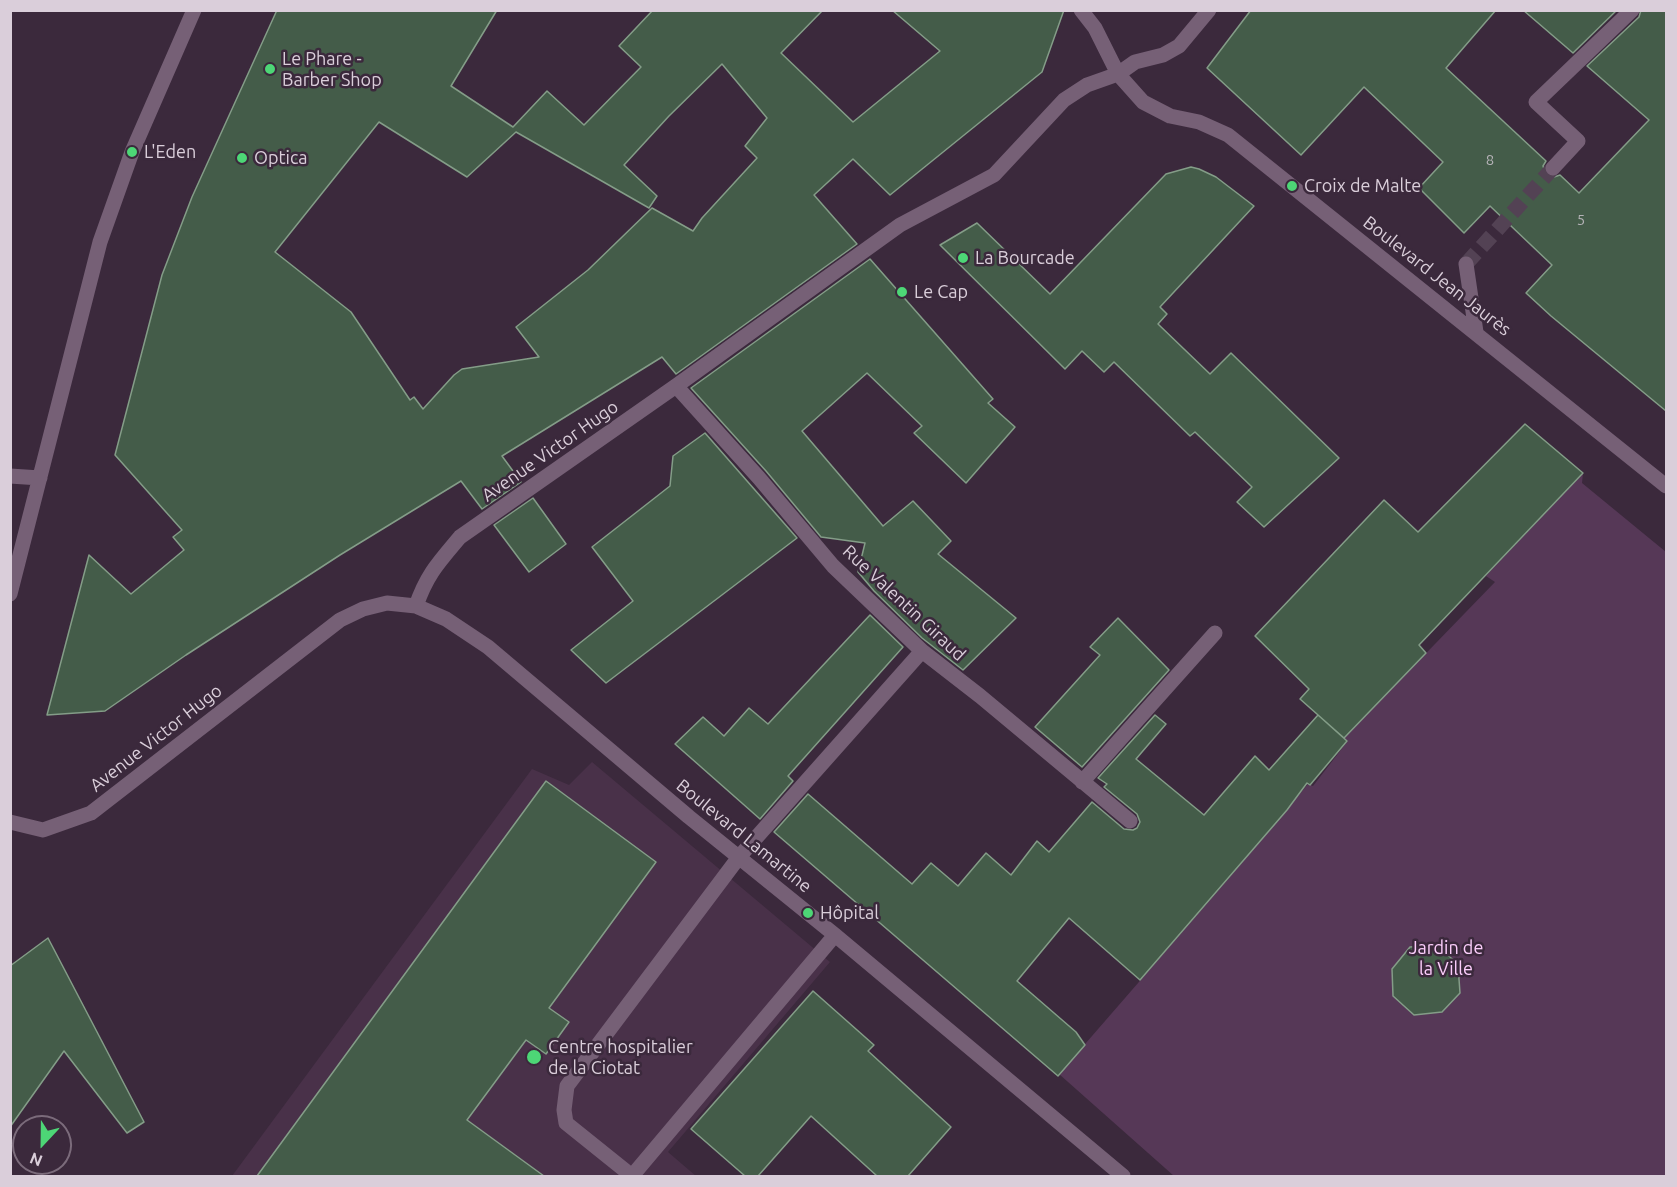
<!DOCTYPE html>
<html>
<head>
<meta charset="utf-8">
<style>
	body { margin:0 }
	#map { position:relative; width:1677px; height:1187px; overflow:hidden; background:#3b293c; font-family:Ubuntu,sans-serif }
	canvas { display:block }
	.frame { position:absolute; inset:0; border:12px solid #daceda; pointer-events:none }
	.north { position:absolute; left:12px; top:1115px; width:60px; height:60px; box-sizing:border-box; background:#3b293c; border:2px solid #7b6b7b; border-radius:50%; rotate:202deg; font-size:16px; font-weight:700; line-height:24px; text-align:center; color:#daceda }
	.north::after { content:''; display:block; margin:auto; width:21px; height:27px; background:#4dd676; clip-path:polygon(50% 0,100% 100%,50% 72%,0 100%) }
</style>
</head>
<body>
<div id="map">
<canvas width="1677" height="1187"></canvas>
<div class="frame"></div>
<div class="north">N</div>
</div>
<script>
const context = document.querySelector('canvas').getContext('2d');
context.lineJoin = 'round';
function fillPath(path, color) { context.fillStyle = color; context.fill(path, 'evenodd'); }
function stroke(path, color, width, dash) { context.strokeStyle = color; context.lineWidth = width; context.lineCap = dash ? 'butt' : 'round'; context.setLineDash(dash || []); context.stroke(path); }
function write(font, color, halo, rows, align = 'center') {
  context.font = font + ' Ubuntu,sans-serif'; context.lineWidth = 5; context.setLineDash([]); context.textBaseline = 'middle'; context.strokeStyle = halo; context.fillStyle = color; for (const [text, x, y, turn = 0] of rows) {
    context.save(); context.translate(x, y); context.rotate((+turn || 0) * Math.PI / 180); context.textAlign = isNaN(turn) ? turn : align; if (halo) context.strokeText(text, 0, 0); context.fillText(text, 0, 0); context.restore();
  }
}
const built = new Path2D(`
	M 592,762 L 830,962 L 668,1152 L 696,1176 L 232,1176 L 532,769 L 569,785 Z`);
const green = new Path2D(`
	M 1583,473 L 1582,483 L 1666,552 L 1666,1176 L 1174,1176 L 1059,1074 L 1224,884 L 1308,784 L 1313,786 L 1347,742 L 1343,739 L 1495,582 L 1486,576 Z`);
const building = new Path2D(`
	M 277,10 L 497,10 L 451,86 L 513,127 L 547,91 L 584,125 L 641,67 L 619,46 L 653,10 L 823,10 L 781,53 L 853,122 L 940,51 L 892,10 L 1064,10 L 1042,72 L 890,195 L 853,159 L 814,195 L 857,244 L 676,374 L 662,357 L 502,456 L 521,482 L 482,509 L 461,481 L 340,555 L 186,655 L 105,711 L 47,715 L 89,555 L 131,594 L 184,550 L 173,537 L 182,530 L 115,455 L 162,275 L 192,197 ZM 722,64 L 767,118 L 745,146 L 757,158 L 702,218 L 693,231 L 652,208 L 588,270 L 516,327 L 539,357 L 462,369 L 454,375 L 423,409 L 414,397 L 410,400 L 351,312 L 275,252 L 379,122 L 467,177 L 516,132 L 649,208 L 657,196 L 624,165 L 669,116 Z
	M 1251,10 L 1496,10 L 1446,68 L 1546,161 L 1543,166 L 1546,175 L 1551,178 L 1560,175 L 1579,193 L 1649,120 L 1587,66 L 1639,17 L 1641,10 L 1666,10 L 1666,411 L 1551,316 L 1526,293 L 1552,265 L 1490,206 L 1464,233 L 1419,188 L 1443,162 L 1364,87 L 1301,155 L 1207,68 Z
	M 1523,10 L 1617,10 L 1573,53 Z
	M 1191,167 L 1199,169 L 1216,177 L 1254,206 L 1160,307 L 1167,314 L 1158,324 L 1210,374 L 1231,353 L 1339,458 L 1264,527 L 1237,502 L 1252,487 L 1195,432 L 1190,436 L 1114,362 L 1104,372 L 1082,351 L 1065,369 L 940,245 L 977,223 L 1050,294 L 1166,174 Z
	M 870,259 L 993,399 L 988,403 L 1015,427 L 966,483 L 914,433 L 922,426 L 867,373 L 802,431 L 883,526 L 913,501 L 951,541 L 938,554 L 1016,618 L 963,670 L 922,638 L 874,591 L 858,572 L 865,543 L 821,537 L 766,471 L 691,388 Z
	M 1525,424 L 1583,473 L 1419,645 L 1426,653 L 1344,738 L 1300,699 L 1309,689 L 1255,636 L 1384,500 L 1418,532 Z
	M 705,433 L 797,538 L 606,683 L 571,650 L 633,601 L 592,547 L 670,486 L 673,456 Z
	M 533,498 L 566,544 L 529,572 L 494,525 Z
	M 870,615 L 903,647 L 788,776 L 793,781 L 760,819 L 675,744 L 703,717 L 724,736 L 749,708 L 768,724 Z
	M 1118,618 L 1169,670 L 1082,767 L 1035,727 L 1100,655 L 1090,647 Z
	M 1155,715 L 1166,724 L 1136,759 L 1204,815 L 1255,756 L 1269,770 L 1318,715 L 1347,741 L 1310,785 L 1307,783 L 1287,810 L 1140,980 L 1069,918 L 1017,981 L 1076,1032 L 1085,1045 L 1058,1076 L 774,832 L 808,794 L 912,884 L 931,863 L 958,886 L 986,853 L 1011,875 L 1037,841 L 1049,852 L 1092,802 L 1124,829 L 1133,830 L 1137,828 L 1140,822 L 1137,814 L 1104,787 L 1107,784 L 1098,778 Z
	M 546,781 L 656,862 L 549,1008 L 569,1022 L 546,1054 L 526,1040 L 467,1120 L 544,1176 L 257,1176 Z
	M 48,938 L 144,1122 L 127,1133 L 64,1051 L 10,1127 L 10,966 Z
	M 1438,945 L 1458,965 L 1460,993 L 1442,1012 L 1414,1015 L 1393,996 L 1392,969 L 1410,947 Z
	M 813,991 L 874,1045 L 868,1051 L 951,1127 L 908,1176 L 877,1176 L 811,1116 L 758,1176 L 745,1176 L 691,1129 Z`);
const minorTunnel = new Path2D(`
	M 1466,264 L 1553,168`);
const minor = new Path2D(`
	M 1081,10 L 1095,28 L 1118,74 L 1143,102 L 1170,116 L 1199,122 L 1228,135 L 1666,486
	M 1553,168 L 1578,141 L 1536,102 L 1632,10
	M 1466,264 L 1476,332
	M 676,386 L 759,478 L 833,566 L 922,651 L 980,696 L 1130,821
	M 10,476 L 40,478
	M 10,594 L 100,242 L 132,152 L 194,10
	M 416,606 C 427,574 439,562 460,537 L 676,386 L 900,225 L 994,175 L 1064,100 L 1087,85 L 1118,74 L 1135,62 L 1163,55 L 1179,46 L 1209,10
	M 1082,782 L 1215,633
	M 10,822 L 43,830 L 91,813 L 340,620 L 363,609 L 387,603 L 416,606 L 446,619 L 488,647 L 689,817 L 835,935 L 1123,1176
	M 632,1176 L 566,1123 L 564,1110 L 567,1086 L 739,857 L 922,651
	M 632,1176 L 835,935`);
const markers = [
	[270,69,6,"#4dd676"],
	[132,152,6,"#4dd676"],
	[242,158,6,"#4dd676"],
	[1292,186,6,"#4dd676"],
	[963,258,6,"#4dd676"],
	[902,292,6,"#4dd676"],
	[808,913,6,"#4dd676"],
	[534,1057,8,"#4dd676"]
];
const numberNames = [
	["8",1490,160],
	["5",1581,220]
];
const poiNames = [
	["Le Phare -",282,59],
	["Barber Shop",282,80],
	["L'Eden",144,152],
	["Optica",254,158],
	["Croix de Malte",1304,186],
	["La Bourcade",975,258],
	["Le Cap",914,292],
	["Hôpital",820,913],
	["Centre hospitalier",548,1047],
	["de la Ciotat",548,1068]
];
const streetNames = [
	["Boulevard Jean Jaurès",1437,276,38],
	["Avenue Victor Hugo",550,451,-35],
	["Rue Valentin Giraud",904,603,43],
	["Avenue Victor Hugo",156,738,-38],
	["Boulevard Lamartine",744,836,39]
];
const parkNames = [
	["Jardin de",1446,948],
	["la Ville",1446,969]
];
fillPath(built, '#493149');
fillPath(green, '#563857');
fillPath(building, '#445c49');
stroke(building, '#849d88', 1.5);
stroke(minorTunnel, '#534254', 15, [15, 8]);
stroke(minor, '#766076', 15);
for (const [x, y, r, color] of markers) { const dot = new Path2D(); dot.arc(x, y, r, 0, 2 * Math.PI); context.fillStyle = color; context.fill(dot); stroke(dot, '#3b293c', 2); }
write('15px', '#b4b2b6', null, numberNames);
write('18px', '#daceda', '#3b293c', poiNames, 'left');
write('18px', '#daceda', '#3b293c', streetNames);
write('18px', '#fbcdfb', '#3b293c', parkNames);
</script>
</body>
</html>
